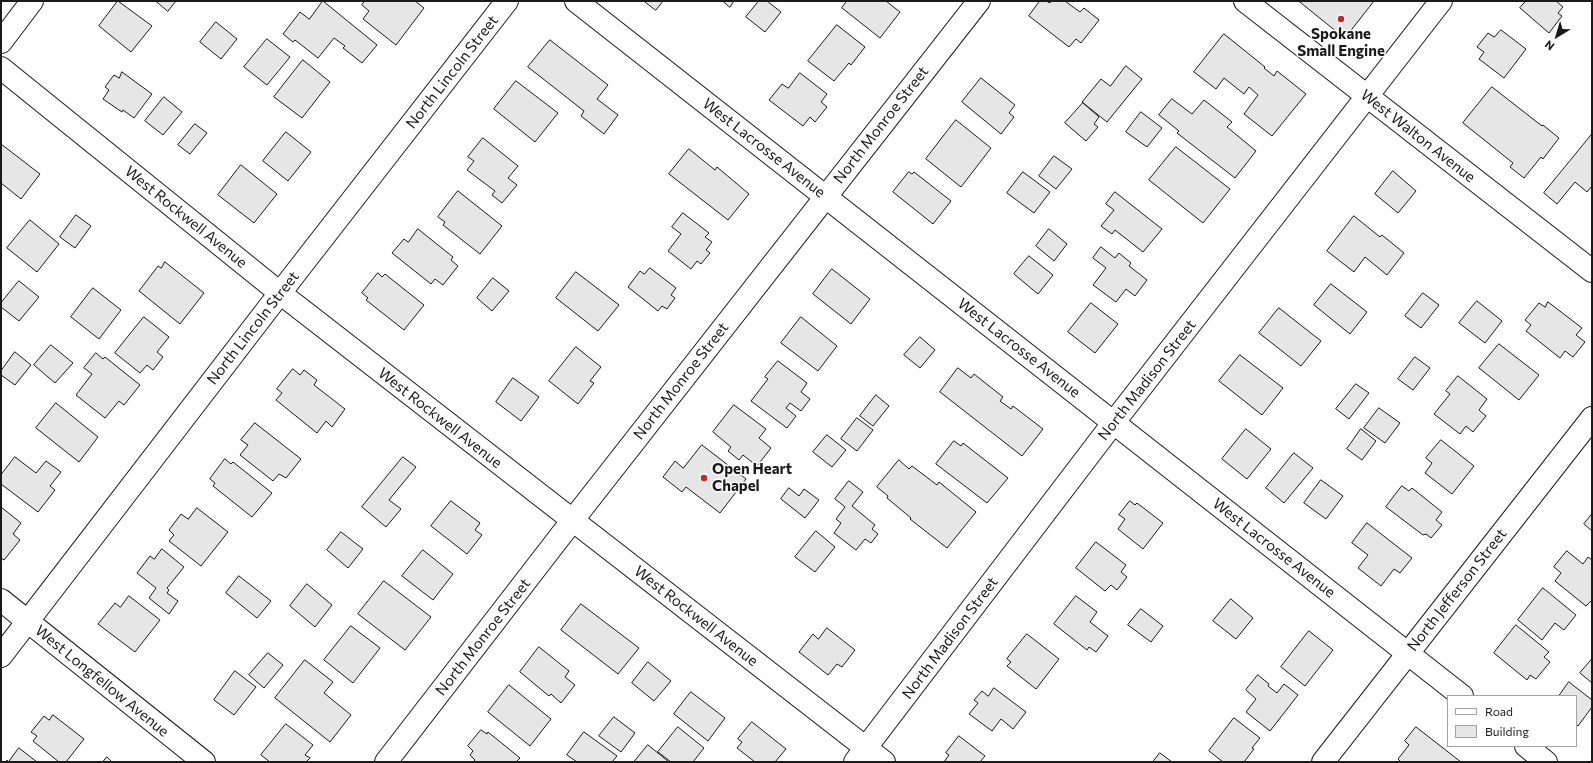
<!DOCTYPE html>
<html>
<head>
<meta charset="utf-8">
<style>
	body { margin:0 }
	#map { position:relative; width:1593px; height:763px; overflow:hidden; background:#fff; font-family:Commissioner,sans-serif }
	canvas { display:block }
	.frame { position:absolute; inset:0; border:2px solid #1a1a1a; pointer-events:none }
	.legend { position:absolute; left:1447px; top:695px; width:130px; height:52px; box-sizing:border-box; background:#fff; border:1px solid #a3a3a3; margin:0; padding:5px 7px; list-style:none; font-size:12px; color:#1a1a1a }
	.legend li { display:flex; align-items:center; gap:8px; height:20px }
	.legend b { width:20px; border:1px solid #a3a3a3 }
	.north { position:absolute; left:1537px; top:16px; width:40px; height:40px; -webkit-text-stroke:3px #fff; paint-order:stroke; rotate:218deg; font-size:11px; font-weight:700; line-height:16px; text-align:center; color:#1a1a1a }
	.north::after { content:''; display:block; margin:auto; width:14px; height:18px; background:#1a1a1a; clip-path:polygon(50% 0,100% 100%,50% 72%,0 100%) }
</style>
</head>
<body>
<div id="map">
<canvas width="1593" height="763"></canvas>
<div class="frame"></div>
<ul class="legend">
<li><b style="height:5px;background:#fff"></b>Road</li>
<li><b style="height:11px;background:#e6e6e6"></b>Building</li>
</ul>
<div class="north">N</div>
</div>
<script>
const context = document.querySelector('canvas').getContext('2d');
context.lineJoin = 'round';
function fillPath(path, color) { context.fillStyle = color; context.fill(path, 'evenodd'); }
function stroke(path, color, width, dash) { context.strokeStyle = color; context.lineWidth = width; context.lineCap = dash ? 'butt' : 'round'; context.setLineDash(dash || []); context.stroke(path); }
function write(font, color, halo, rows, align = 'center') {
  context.font = font + ' Commissioner,sans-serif'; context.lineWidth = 3; context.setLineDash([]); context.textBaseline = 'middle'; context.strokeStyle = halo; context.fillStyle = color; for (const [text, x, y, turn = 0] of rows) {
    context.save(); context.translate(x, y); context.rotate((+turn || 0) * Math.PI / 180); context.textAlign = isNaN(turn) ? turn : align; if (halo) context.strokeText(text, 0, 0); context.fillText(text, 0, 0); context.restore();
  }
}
const building = new Path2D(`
	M 118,1 L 152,26 L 131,52 L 99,26 Z
	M 156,1 L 176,1 L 168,11 Z
	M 323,1 L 377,45 L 362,63 L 343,48 L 345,46 L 334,38 L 318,58 L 295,40 L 293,42 L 283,34 L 300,12 L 309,19 Z
	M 365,1 L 415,1 L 424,8 L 396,45 L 363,19 L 369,11 L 362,5 Z
	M 644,1 L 663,1 L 656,10 Z
	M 723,1 L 734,1 L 730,7 Z
	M 759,1 L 767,1 L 781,12 L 765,32 L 746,17 Z
	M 847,1 L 886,1 L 900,12 L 880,38 L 842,8 Z
	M 1040,1 L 1046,1 L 1050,3 L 1051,1 L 1065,1 L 1080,12 L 1084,8 L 1099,20 L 1081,43 L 1076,39 L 1069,47 L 1029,16 Z
	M 1299,1 L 1374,1 L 1345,38 Z
	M 1526,1 L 1556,1 L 1563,7 L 1558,13 L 1562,16 L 1549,33 L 1520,8 Z
	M 216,22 L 237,39 L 221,59 L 200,42 Z
	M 837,25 L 865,47 L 851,65 L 849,63 L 834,81 L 808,61 Z
	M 1501,30 L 1526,49 L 1504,78 L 1479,59 L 1484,52 L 1477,47 L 1488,33 L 1494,37 Z
	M 1224,34 L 1265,67 L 1264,68 L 1274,76 L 1277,71 L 1306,94 L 1272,136 L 1244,114 L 1258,95 L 1249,87 L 1244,94 L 1224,78 L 1216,89 L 1194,72 Z
	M 267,39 L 290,57 L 267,85 L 244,67 Z
	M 550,40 L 608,85 L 597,99 L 618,115 L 604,134 L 581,116 L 584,111 L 528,67 Z
	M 303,60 L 330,82 L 302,118 L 274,97 Z
	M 1126,66 L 1142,79 L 1107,122 L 1082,102 L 1101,79 L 1110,86 Z
	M 122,72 L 152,94 L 134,118 L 123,110 L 122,112 L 103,99 L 109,90 L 105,87 L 114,75 L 119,78 Z
	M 800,73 L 827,94 L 821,102 L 827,107 L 815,122 L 810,117 L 803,126 L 769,100 L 782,84 L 788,88 Z
	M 981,78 L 1015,105 L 1009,113 L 1014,117 L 1001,134 L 962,102 Z
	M 516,81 L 558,113 L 535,142 L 494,109 Z
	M 1492,87 L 1542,126 L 1543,125 L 1559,138 L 1543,159 L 1541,157 L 1524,178 L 1510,167 L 1513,163 L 1463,123 Z
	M 164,97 L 182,112 L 163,135 L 145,121 Z
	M 1172,99 L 1192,114 L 1204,100 L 1232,122 L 1227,127 L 1256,151 L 1235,178 L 1177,133 L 1179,131 L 1159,115 Z
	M 1083,103 L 1099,117 L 1094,124 L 1098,127 L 1086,141 L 1065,123 Z
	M 1141,112 L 1162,128 L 1147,147 L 1126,132 Z
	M 956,120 L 991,148 L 961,187 L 926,159 Z
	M 195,124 L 207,133 L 190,154 L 178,145 Z
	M 286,132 L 311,152 L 288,181 L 263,161 Z
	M 1592,134 L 1592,186 L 1587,192 L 1575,182 L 1557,204 L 1544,193 Z
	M 483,138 L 518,166 L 508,178 L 517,185 L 502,203 L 492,195 L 495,191 L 467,170 L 474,161 L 468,157 Z
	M 1,144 L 40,174 L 21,199 L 1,183 Z
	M 1176,147 L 1230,189 L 1203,223 L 1149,180 Z
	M 689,149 L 715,170 L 717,167 L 749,194 L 728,220 L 669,174 Z
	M 1054,156 L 1072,169 L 1056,189 L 1039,176 Z
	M 241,165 L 277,194 L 254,223 L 218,195 Z
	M 1393,171 L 1416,191 L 1398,213 L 1375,194 Z
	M 909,172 L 912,174 L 914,172 L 951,201 L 933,224 L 893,192 Z
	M 1023,172 L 1050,192 L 1034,213 L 1007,193 Z
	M 458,191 L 502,226 L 480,254 L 443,225 L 445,222 L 438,217 Z
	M 1115,192 L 1162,229 L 1143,252 L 1115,230 L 1112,234 L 1101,226 L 1114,210 L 1106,204 Z
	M 683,213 L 709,233 L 705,237 L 712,242 L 706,250 L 710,253 L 701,264 L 697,261 L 691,269 L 668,251 L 681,234 L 672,227 Z
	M 76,215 L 91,226 L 75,248 L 60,237 Z
	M 1354,216 L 1380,237 L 1382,235 L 1404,253 L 1387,275 L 1365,257 L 1354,272 L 1327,251 Z
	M 30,220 L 59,244 L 37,272 L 7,248 Z
	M 418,229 L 453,257 L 451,260 L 458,266 L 443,285 L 435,279 L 431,284 L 392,253 L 404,239 L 408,242 Z
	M 1049,229 L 1067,244 L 1054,261 L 1036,246 Z
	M 1101,247 L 1115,258 L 1119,253 L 1131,263 L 1129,266 L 1147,280 L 1135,296 L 1126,289 L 1116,302 L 1093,285 L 1106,268 L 1093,258 Z
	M 1029,256 L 1053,275 L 1038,294 L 1014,274 Z
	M 165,262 L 204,293 L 180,324 L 139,291 L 158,266 L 161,268 Z
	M 650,268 L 676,288 L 671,295 L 675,298 L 667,309 L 662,306 L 658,311 L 628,287 L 640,271 L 644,274 Z
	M 832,269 L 870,299 L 851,324 L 813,294 Z
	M 576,272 L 619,305 L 598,331 L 556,298 Z
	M 378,273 L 382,277 L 385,274 L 424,305 L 404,330 L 366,300 L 368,298 L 362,293 Z
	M 493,278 L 509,291 L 492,311 L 477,298 Z
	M 19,281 L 39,297 L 19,321 L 1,307 L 1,303 Z
	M 1331,284 L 1367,312 L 1350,334 L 1314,305 Z
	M 93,288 L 121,310 L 99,339 L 71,317 Z
	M 1423,293 L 1439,305 L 1421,328 L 1405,316 Z
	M 1477,301 L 1502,321 L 1485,343 L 1459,323 Z
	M 1548,302 L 1582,328 L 1576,335 L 1585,342 L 1573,357 L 1565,351 L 1560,358 L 1526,331 L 1531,325 L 1525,320 L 1539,303 L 1545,307 Z
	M 1091,303 L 1118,324 L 1095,353 L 1068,332 Z
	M 1279,308 L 1321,341 L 1301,366 L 1259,333 Z
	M 144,317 L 169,337 L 157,352 L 163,357 L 153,370 L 147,365 L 140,373 L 115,353 Z
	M 801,317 L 837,346 L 818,371 L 781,343 Z
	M 920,337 L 935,350 L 920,368 L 904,355 Z
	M 1499,344 L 1539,375 L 1519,400 L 1479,368 Z
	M 51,345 L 73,363 L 55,383 L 34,365 Z
	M 576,347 L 601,367 L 590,381 L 594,383 L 578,404 L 549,381 Z
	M 15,352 L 31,365 L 15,385 L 1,375 L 1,371 Z
	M 96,353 L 103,359 L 105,357 L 140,385 L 124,405 L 119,401 L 105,418 L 76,395 L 92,374 L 84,368 Z
	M 1240,355 L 1283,388 L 1262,415 L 1219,381 Z
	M 1415,357 L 1430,368 L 1413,390 L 1398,379 Z
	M 778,361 L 807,383 L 801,392 L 810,399 L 801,411 L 790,403 L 786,408 L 796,416 L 787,428 L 751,401 L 768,379 L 765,377 Z
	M 958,368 L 971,378 L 974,374 L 1003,397 L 1000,401 L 1011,409 L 1013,406 L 1043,429 L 1022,456 L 940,392 Z
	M 293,369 L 300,375 L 304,370 L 317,380 L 314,385 L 345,409 L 332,427 L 326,421 L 317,433 L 276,400 L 282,393 L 277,389 Z
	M 1458,376 L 1487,399 L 1479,410 L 1486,416 L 1473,432 L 1466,426 L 1460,434 L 1434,414 L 1450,394 L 1446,391 Z
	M 513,378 L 539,397 L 521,421 L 496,402 Z
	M 1356,384 L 1369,393 L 1349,419 L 1336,409 Z
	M 876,395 L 889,406 L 873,426 L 860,416 Z
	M 56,403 L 98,437 L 79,462 L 36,428 Z
	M 734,405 L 766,429 L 759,438 L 771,448 L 757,466 L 743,455 L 739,460 L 728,451 L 731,447 L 713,432 Z
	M 1379,408 L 1400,423 L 1385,443 L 1364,428 Z
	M 857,418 L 873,430 L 857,451 L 841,439 Z
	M 255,423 L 301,459 L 286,478 L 279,474 L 273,481 L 240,455 L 248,445 L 241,440 Z
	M 1246,429 L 1271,449 L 1247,479 L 1222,459 Z
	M 1361,429 L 1376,441 L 1362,460 L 1347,449 Z
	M 827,435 L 846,450 L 832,467 L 813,452 Z
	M 1441,440 L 1474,466 L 1452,494 L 1425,473 L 1432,463 L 1426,458 Z
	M 954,441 L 961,446 L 963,443 L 1008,478 L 987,503 L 936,464 Z
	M 702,445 L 746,479 L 720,513 L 686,487 L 682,492 L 663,477 L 675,461 L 683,468 Z
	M 1294,453 L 1313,468 L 1284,503 L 1266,488 Z
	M 15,457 L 36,473 L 46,461 L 61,472 L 50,486 L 55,490 L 38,512 L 1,484 L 1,475 Z
	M 403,457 L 416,467 L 389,500 L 401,509 L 386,527 L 362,507 Z
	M 225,459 L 231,464 L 233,462 L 272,493 L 252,517 L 213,486 L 215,483 L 210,479 Z
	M 899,460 L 909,469 L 912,466 L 937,485 L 939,482 L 976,512 L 947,548 L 910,519 L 911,518 L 887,498 L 888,496 L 877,487 Z
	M 1321,480 L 1343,496 L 1326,519 L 1304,503 Z
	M 849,481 L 863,492 L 852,506 L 875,525 L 872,529 L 878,534 L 871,543 L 865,539 L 856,550 L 834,533 L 841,523 L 836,519 L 845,507 L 835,499 Z
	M 1402,486 L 1409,491 L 1412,488 L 1442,512 L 1436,520 L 1442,525 L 1431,538 L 1426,534 L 1423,535 L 1386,507 Z
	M 789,488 L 799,496 L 804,489 L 819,500 L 805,518 L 781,499 Z
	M 451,501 L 480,523 L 475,530 L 482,535 L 467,554 L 431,526 Z
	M 1130,501 L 1135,505 L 1137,503 L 1163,523 L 1143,549 L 1118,529 L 1125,519 L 1119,515 Z
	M 1,507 L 21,523 L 13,534 L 20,540 L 4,560 L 1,558 Z
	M 197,508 L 228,532 L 201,566 L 169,541 L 174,535 L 169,530 L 181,514 L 188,519 Z
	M 1592,514 L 1592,531 L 1584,524 Z
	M 1367,523 L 1412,558 L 1400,573 L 1394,569 L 1381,586 L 1358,568 L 1368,555 L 1352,543 Z
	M 816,531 L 835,547 L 815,572 L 795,557 Z
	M 341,532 L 363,549 L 348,568 L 327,550 Z
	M 1096,542 L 1126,565 L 1121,572 L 1127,577 L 1117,590 L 1111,585 L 1105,591 L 1076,568 Z
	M 162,549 L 184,567 L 167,588 L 169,590 L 167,593 L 178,601 L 169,614 L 149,598 L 156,588 L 137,573 L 150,556 L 154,559 Z
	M 423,550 L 453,574 L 433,600 L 402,576 Z
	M 1567,551 L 1583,564 L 1588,557 L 1592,560 L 1592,600 L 1586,606 L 1555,581 L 1561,573 L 1554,567 Z
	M 239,576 L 271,601 L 257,618 L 226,593 Z
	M 384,581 L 431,617 L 405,650 L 358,614 Z
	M 307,584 L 332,605 L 315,627 L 290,606 Z
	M 1543,588 L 1576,615 L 1564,630 L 1555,623 L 1542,640 L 1518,620 Z
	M 129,596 L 160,620 L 135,652 L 98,624 L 115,603 L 120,607 Z
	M 1076,596 L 1097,612 L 1090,622 L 1108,636 L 1096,652 L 1089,647 L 1087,650 L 1054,624 Z
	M 1231,599 L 1253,618 L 1236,639 L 1213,621 Z
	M 581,604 L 639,648 L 618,674 L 561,630 Z
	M 1141,609 L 1163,626 L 1151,642 L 1128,625 Z
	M 1516,625 L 1549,652 L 1544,657 L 1550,662 L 1536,679 L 1530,675 L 1527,680 L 1494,653 Z
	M 351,626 L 380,648 L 353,683 L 324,660 Z
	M 827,628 L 855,650 L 842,667 L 837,664 L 828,675 L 799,652 L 813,634 L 818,639 Z
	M 1309,631 L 1333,650 L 1305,686 L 1281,667 Z
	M 1027,634 L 1059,659 L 1036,689 L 1007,666 L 1011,662 L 1007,659 Z
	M 539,647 L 569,671 L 565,677 L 575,685 L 561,703 L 551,694 L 549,696 L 520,672 Z
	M 268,653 L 283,665 L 264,688 L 249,675 Z
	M 1592,659 L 1592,683 L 1580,673 Z
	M 305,660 L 333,682 L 324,693 L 351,715 L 330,742 L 275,698 Z
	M 648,662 L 671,681 L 654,701 L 632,683 Z
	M 235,671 L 256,687 L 234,715 L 214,700 Z
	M 1258,675 L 1269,684 L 1268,686 L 1277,693 L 1284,684 L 1298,695 L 1270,731 L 1246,712 L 1256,699 L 1246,690 Z
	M 1569,682 L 1592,700 L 1592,707 L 1578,726 L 1576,724 L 1576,696 L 1559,696 Z
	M 509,685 L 551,719 L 530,746 L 488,712 Z
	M 994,688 L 1026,712 L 1013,729 L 1001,719 L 992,731 L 969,714 L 978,703 L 974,700 L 982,691 L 988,696 Z
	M 691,692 L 725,718 L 708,741 L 674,714 Z
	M 53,715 L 84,739 L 66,762 L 59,762 L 33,741 L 37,736 L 31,732 L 44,716 L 49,720 Z
	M 614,717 L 635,733 L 621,752 L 599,736 Z
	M 1234,718 L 1260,738 L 1252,748 L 1254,749 L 1244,762 L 1223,762 L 1209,751 Z
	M 752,722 L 786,749 L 775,762 L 755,762 L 737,748 L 742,742 L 738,739 Z
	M 286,724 L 313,745 L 305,755 L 310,758 L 306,762 L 270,762 L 261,755 Z
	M 678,727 L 704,748 L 693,762 L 671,762 L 658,752 Z
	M 1416,727 L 1461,762 L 1401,762 L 1398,759 L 1409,745 L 1405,741 Z
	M 481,730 L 487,734 L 488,732 L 520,758 L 516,762 L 473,762 L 475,760 L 470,755 L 473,751 L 468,746 Z
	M 584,732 L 617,756 L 612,762 L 577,762 L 567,755 Z
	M 959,736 L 985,756 L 980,762 L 944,762 L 949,755 L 946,753 Z
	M 648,745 L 669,762 L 634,762 Z
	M 19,748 L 37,762 L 6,762 L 7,760 L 8,762 Z
	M 1160,753 L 1172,762 L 1153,762 Z
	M 107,757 L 112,762 L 103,762 Z`);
const minor = new Path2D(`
	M 576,1 L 1462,696
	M 1245,1 L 1592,271
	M 1,42 L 32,1
	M 1,68 L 280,293 L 884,762
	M 1,600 L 204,762
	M 1,656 L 280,293 L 507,1
	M 1526,746 L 1546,762
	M 855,762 L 1114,422 L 1441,1
	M 1323,762 L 1592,418`);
const secondary = new Path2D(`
	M 386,762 L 572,521 L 979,1`);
const markers = [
	[1341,19,4,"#c62828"],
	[704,478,4,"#c62828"]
];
const poiNames = [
	["Spokane",1341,34],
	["Small Engine",1341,51],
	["Open Heart",712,469,"left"],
	["Chapel",712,486,"left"]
];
const streetNames = [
	["North Lincoln Street",452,72,-52],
	["North Monroe Street",881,125,-52],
	["West Walton Avenue",1418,136,38],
	["West Lacrosse Avenue",764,148,38],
	["West Rockwell Avenue",186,217,39],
	["North Lincoln Street",253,328,-52],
	["West Lacrosse Avenue",1019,348,38],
	["North Madison Street",1147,380,-52],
	["North Monroe Street",681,381,-52],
	["West Rockwell Avenue",440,418,38],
	["West Lacrosse Avenue",1274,548,38],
	["North Jefferson Street",1457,590,-52],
	["West Rockwell Avenue",696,616,38],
	["North Monroe Street",483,637,-52],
	["North Madison Street",950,638,-53],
	["West Longfellow Avenue",102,681,39]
];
fillPath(building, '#e6e6e6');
stroke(building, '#1a1a1a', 1);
stroke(minor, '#1a1a1a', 24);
stroke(secondary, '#1a1a1a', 24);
stroke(minor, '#fff', 22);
stroke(secondary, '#fff', 22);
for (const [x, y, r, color] of markers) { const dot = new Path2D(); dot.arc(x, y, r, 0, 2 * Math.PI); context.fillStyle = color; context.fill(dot); stroke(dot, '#fff', 1.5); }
write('bold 15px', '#1a1a1a', '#fff', poiNames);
write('15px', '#1a1a1a', '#fff', streetNames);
</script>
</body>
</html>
